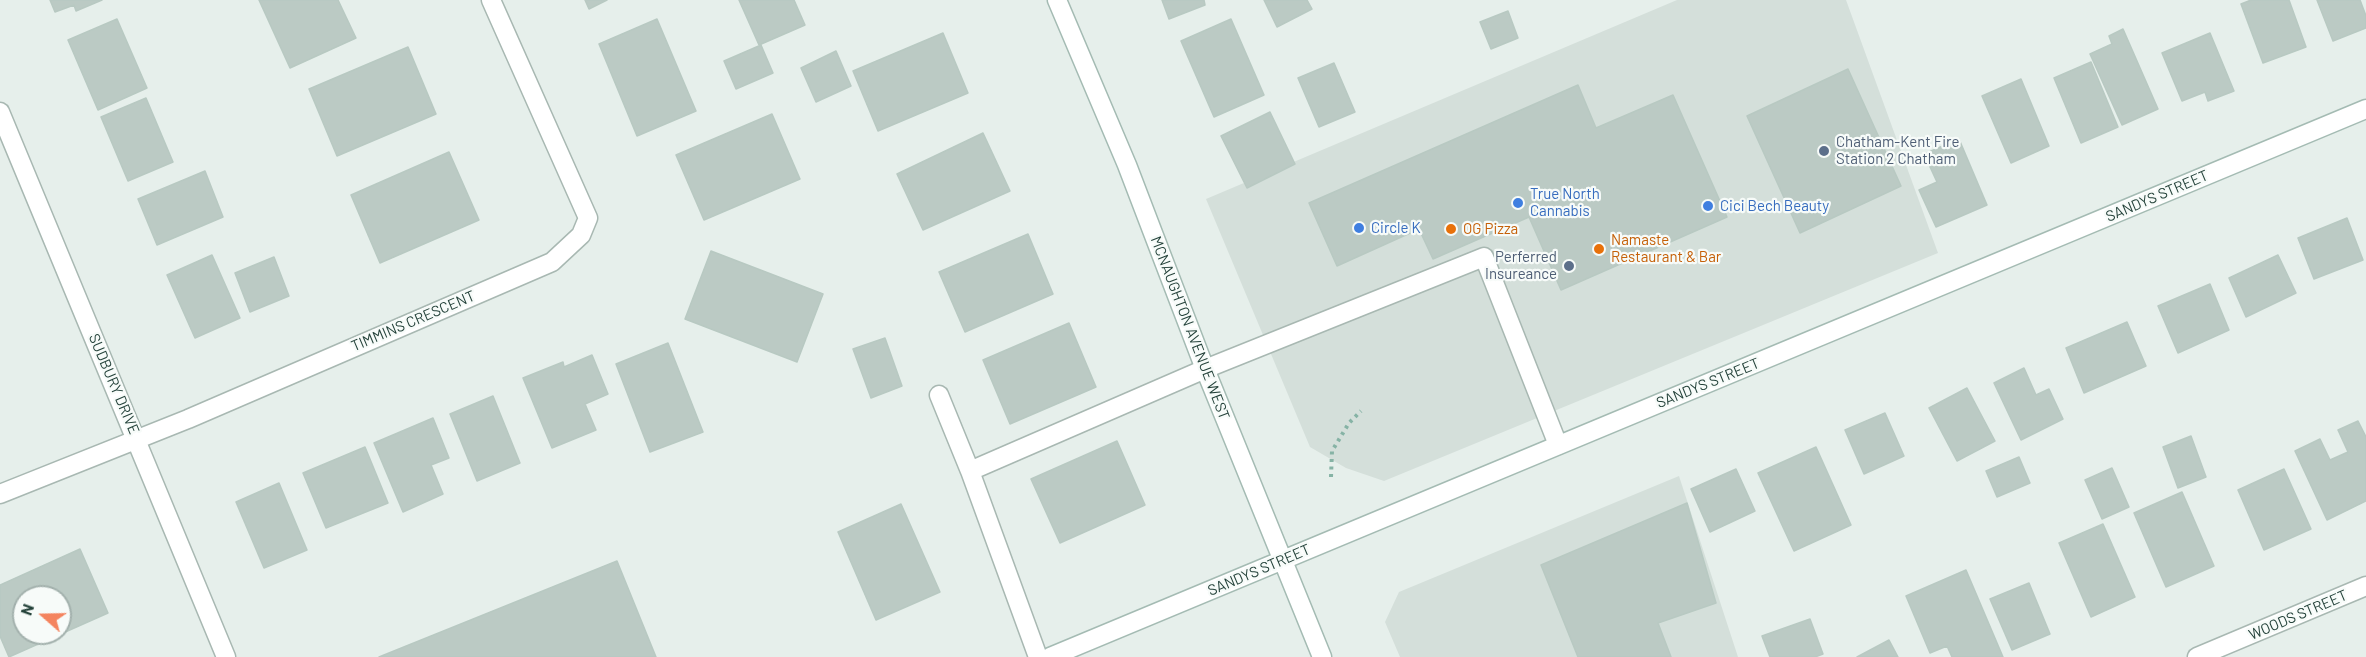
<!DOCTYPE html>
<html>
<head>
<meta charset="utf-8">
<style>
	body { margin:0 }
	#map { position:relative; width:2366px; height:657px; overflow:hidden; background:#e6efeb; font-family:Barlow,sans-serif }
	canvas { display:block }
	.north { position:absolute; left:12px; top:585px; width:60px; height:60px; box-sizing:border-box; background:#f7fbf9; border:2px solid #a3b1ad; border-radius:50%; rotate:290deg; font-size:16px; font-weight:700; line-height:24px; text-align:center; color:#24423a }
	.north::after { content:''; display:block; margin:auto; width:21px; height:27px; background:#f4845f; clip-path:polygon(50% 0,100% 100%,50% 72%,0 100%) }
</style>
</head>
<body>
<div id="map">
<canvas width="2366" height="657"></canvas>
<div class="north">N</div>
</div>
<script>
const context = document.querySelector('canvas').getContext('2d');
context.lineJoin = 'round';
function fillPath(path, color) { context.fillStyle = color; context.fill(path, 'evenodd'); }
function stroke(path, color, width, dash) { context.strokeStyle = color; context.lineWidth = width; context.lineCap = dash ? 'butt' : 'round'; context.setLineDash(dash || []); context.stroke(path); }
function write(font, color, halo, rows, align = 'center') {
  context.font = font + ' Barlow,sans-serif'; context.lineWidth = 4.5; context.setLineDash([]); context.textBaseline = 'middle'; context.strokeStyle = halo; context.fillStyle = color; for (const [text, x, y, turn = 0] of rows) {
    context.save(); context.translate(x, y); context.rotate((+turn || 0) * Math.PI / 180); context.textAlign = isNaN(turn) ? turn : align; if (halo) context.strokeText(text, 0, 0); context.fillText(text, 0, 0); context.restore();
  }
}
const built = new Path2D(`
	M 1677,0 L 1846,0 L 1938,253 L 1384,481 L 1346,468 L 1310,447 L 1206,199 Z
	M 1679,476 L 1738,657 L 1400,657 L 1385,622 L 1399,592 Z`);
const building = new Path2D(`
	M 50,0 L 102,0 L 76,11 L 74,5 L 55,12 Z
	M 259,0 L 338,0 L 356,38 L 290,68 Z
	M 585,0 L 607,0 L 589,9 Z
	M 739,0 L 794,0 L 805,25 L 759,45 Z
	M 1162,0 L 1204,0 L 1205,5 L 1169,19 Z
	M 1264,0 L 1307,0 L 1312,9 L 1277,27 Z
	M 2251,0 L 2289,0 L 2306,47 L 2263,63 L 2241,4 Z
	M 2317,0 L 2360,0 L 2366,16 L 2366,28 L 2333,41 Z
	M 1508,11 L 1518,38 L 1491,49 L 1480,22 Z
	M 117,19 L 147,88 L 98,110 L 68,40 Z
	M 657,19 L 696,111 L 637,136 L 599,44 Z
	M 1231,19 L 1264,95 L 1214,117 L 1181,41 Z
	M 2123,29 L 2158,109 L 2122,125 L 2090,54 L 2112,44 L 2109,36 Z
	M 943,33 L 968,93 L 878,131 L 853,71 Z
	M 2210,33 L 2234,91 L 2208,101 L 2205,92 L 2182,101 L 2162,53 Z
	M 761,45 L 773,73 L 736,89 L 724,61 Z
	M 408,47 L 436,114 L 337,156 L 309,89 Z
	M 836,51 L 851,86 L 816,102 L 801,68 Z
	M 2091,62 L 2118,127 L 2081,143 L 2054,78 Z
	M 1334,63 L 1355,112 L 1319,127 L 1298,78 Z
	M 1848,69 L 1901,186 L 1800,233 L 1747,116 Z
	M 2021,79 L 2049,146 L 2011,163 L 1982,96 Z
	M 1578,85 L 1596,128 L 1673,95 L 1727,217 L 1561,290 L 1529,217 L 1433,259 L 1419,229 L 1337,266 L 1309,203 Z
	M 146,98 L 173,162 L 128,181 L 101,117 Z
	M 1270,112 L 1295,164 L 1247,188 L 1221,136 Z
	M 772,114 L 800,179 L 704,220 L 676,155 Z
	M 983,133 L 1010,191 L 923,230 L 897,174 Z
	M 1959,139 L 1987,205 L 1936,227 L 1919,190 L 1937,182 L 1924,154 Z
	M 449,152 L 479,220 L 380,263 L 351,195 Z
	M 205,171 L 223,217 L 157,245 L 138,199 Z
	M 2347,218 L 2363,260 L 2314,279 L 2298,238 Z
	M 1028,234 L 1053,294 L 965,332 L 939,272 Z
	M 711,251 L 823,294 L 797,362 L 685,319 Z
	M 212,255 L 240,318 L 195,338 L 167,275 Z
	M 2278,255 L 2296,293 L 2246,317 L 2229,278 Z
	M 274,257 L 289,296 L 250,312 L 235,273 Z
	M 2210,284 L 2229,330 L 2178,353 L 2158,306 Z
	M 2127,322 L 2146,366 L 2084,393 L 2066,348 Z
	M 1069,323 L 1096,387 L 1010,424 L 983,360 Z
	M 885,338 L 902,386 L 871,398 L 853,349 Z
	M 668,343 L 703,432 L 650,452 L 616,364 Z
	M 592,355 L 608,394 L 585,404 L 596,430 L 552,448 L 523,378 L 563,362 L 564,367 Z
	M 2024,368 L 2036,395 L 2049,389 L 2063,419 L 2021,440 L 1994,383 Z
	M 1967,388 L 1995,441 L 1957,461 L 1929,408 Z
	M 493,396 L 520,463 L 477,481 L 450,414 Z
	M 1885,413 L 1904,456 L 1864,474 L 1845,430 Z
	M 433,418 L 449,458 L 431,465 L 443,494 L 403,512 L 374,443 Z
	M 2358,421 L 2366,437 L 2366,501 L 2327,520 L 2295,451 L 2320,439 L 2330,460 L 2348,452 L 2338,430 Z
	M 2191,436 L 2206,477 L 2178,488 L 2163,447 Z
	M 1117,441 L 1145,505 L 1060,543 L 1031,479 Z
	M 365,447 L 388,503 L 326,528 L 303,473 Z
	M 1816,447 L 1851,525 L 1794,551 L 1758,473 Z
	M 2019,457 L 2030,483 L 1997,497 L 1986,471 Z
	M 2112,468 L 2129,507 L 2102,519 L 2085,480 Z
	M 1736,469 L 1755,511 L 1710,532 L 1691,489 Z
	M 2284,469 L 2311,529 L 2264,550 L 2238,490 Z
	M 279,483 L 307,550 L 264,568 L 236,502 Z
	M 2182,492 L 2214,566 L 2166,587 L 2134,513 Z
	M 1687,503 L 1716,603 L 1658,623 L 1671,657 L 1578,657 L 1541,565 Z
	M 901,504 L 940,592 L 876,620 L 838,532 Z
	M 2103,524 L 2135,597 L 2091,617 L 2059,543 Z
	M 80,549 L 108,613 L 9,657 L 0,636 L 0,585 ZM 24,597 L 60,597 L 60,633 L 24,633 Z
	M 617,561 L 656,657 L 379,657 Z
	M 1966,570 L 2003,657 L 1952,657 L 1947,646 L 1930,653 L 1906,596 Z
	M 2029,583 L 2050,634 L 2012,650 L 1990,599 Z
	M 1810,619 L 1823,654 L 1815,657 L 1770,657 L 1762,636 Z
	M 1889,640 L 1898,657 L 1857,657 Z`);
const path = new Path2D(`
	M 1331,477 L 1332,451 L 1349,423 L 1361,411`);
const lane = new Path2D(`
	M 939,395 L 970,471 L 1038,657
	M 970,471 L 1205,369 L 1484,257 L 1558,445`);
const street = new Path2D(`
	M 0,112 L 226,657
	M 0,494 L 188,419 L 552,262 L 581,235 L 588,218 L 491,0
	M 2197,657 L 2366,586`);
const secondary = new Path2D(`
	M 1057,0 L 1127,165 L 1205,369 L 1322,657
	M 1050,657 L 2366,109`);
const markers = [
	[1824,151,6,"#5c6f8a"],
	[1518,203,6,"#3f7fe0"],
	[1708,206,6,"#3f7fe0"],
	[1359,228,6,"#3f7fe0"],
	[1451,229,6,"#e8710a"],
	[1599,249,6,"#e8710a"],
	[1569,266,6,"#5c6f8a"]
];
const serviceNames = [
	["Chatham-Kent Fire",1836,142],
	["Station 2 Chatham",1836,159],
	["Perferred",1557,257,"right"],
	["Insureance",1557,274,"right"]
];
const shopNames = [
	["True North",1530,194],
	["Cannabis",1530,211],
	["Cici Bech Beauty",1720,206],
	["Circle K",1371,228]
];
const streetNames = [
	["SANDYS STREET",2157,196,-23],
	["TIMMINS CRESCENT",413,321,-23],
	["MCNAUGHTON AVENUE WEST",1190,328,69],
	["SANDYS STREET",1708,383,-22],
	["SUDBURY DRIVE",114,384,67],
	["SANDYS STREET",1259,570,-23],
	["WOODS STREET",2298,615,-23]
];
const foodNames = [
	["OG Pizza",1463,229],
	["Namaste",1611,240],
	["Restaurant & Bar",1611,257]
];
fillPath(built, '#d4dfda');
fillPath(building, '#bbcac4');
stroke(building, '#b8c9c2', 1.5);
stroke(lane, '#a8b8b2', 21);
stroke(street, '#a8b8b2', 21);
stroke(secondary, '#a4bbb3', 21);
stroke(path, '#86b3a5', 4, [3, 4.5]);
stroke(lane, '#fff', 18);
stroke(street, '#fff', 18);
stroke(secondary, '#fff', 18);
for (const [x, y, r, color] of markers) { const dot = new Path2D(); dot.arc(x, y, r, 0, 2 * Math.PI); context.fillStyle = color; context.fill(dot); stroke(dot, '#f7fbf9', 2); }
write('15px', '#4e5e75', '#f7fbf9', serviceNames, 'left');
write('15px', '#366cbe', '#f7fbf9', shopNames, 'left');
write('15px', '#24423a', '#f7fbf9', streetNames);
write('15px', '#c56008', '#f7fbf9', foodNames, 'left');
</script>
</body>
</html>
